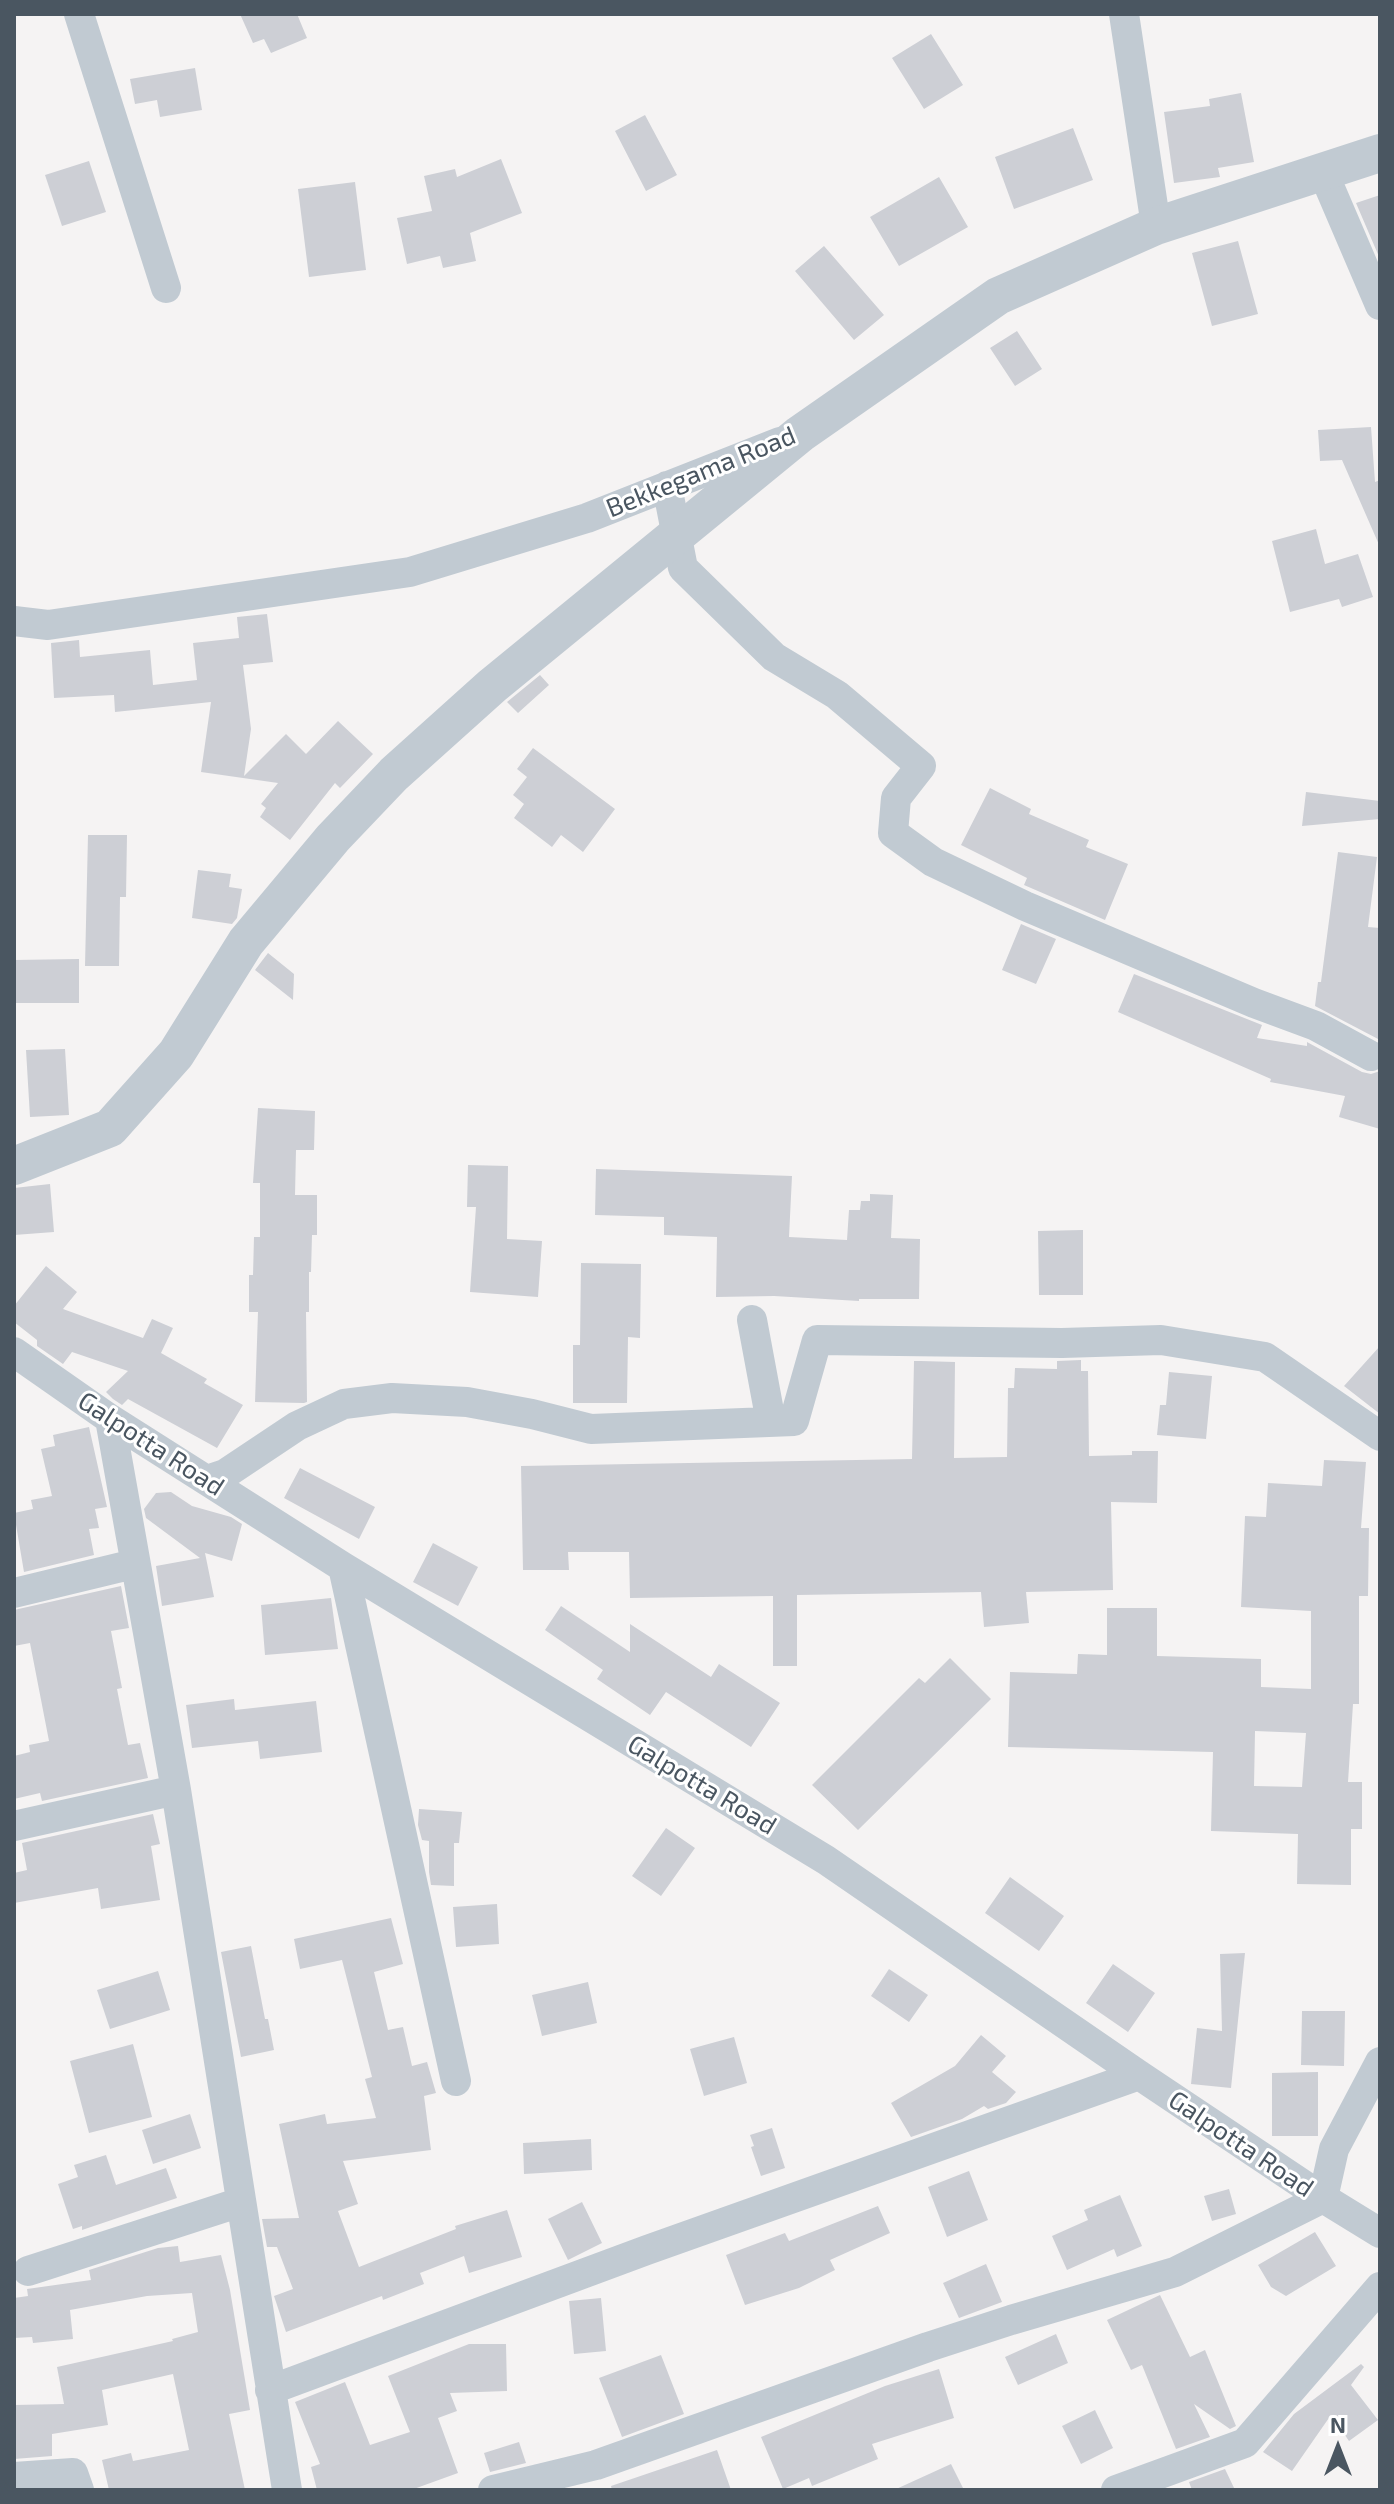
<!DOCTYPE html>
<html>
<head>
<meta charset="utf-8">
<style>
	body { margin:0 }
	#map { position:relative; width:1394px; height:2504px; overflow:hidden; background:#f5f3f3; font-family:"Exo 2",sans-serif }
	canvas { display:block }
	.frame { position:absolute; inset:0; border:16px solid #4a5661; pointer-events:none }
	.north { position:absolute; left:1298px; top:2408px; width:80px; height:80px; -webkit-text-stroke:6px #fff; paint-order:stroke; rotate:0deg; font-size:22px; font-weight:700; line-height:32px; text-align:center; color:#4a5661 }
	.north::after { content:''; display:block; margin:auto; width:28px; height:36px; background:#4a5661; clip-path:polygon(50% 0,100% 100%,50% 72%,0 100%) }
</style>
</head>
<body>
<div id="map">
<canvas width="1394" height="2504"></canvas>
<div class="frame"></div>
<div class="north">N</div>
</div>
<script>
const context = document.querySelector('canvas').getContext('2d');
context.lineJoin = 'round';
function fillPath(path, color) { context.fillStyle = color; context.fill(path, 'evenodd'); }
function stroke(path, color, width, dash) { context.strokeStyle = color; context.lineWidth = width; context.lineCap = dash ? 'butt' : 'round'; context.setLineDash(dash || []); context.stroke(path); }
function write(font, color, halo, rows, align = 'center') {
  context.font = font + ' "Exo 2",sans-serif'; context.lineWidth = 6; context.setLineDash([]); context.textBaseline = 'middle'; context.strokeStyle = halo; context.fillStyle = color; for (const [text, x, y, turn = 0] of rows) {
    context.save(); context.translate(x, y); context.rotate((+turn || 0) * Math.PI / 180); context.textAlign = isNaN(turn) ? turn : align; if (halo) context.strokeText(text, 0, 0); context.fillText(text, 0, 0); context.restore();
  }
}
const building = new Path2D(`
	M 240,14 L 297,14 L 307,38 L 271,53 L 264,39 L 253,43 Z
	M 931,34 L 963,85 L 924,109 L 892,58 Z
	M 195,68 L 202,110 L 160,117 L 157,100 L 135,104 L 130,79 Z
	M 1241,93 L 1254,162 L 1218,168 L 1220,177 L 1174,183 L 1164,112 L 1210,106 L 1209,99 Z
	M 645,115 L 677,175 L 646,191 L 615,131 Z
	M 1073,128 L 1093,180 L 1014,209 L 995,157 Z
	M 501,159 L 522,213 L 470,233 L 476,261 L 443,268 L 440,256 L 407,264 L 397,218 L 432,211 L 424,176 L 455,169 L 457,177 Z
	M 89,161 L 106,212 L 62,226 L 45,175 Z
	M 939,177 L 968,227 L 899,266 L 870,217 Z
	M 355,182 L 366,270 L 309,277 L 298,189 Z
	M 1380,195 L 1380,259 L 1356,203 Z
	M 1238,241 L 1258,314 L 1212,326 L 1192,253 Z
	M 824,246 L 884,315 L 854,340 L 795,271 Z
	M 1017,331 L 1042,369 L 1015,386 L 990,348 Z
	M 1371,427 L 1375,482 L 1380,480 L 1380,547 L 1342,460 L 1320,461 L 1318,430 Z
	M 1316,529 L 1325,564 L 1358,554 L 1373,597 L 1342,607 L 1339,599 L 1290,612 L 1272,541 Z
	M 267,614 L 273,662 L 243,665 L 251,729 L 244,776 L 286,734 L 306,754 L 338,721 L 373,754 L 340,788 L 335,783 L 290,840 L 260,817 L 266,808 L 261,804 L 278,783 L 201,772 L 211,702 L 115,712 L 114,695 L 54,698 L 51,643 L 79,640 L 80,657 L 150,650 L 153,685 L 197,680 L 193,643 L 239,638 L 237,617 Z
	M 540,675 L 549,685 L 518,713 L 507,702 Z
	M 533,748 L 615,809 L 583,852 L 561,835 L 552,847 L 514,818 L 524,804 L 513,795 L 527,777 L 517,769 Z
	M 990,788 L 1031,809 L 1029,814 L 1089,840 L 1086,847 L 1128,864 L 1105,920 L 1024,885 L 1027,878 L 961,845 Z
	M 1306,792 L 1380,801 L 1380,819 L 1302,826 Z
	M 88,835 L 127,835 L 126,897 L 120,897 L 119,966 L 85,966 Z
	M 1338,852 L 1377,857 L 1368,927 L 1380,928 L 1380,1040 L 1315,1006 L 1318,982 L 1321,982 Z
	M 198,870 L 231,874 L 229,887 L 242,889 L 237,918 L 232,924 L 192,918 Z
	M 1021,924 L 1056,939 L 1036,984 L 1002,970 Z
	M 268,953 L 294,974 L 293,1000 L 255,970 Z
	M 79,959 L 79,1003 L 14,1003 L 14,960 Z
	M 1134,974 L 1262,1025 L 1257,1038 L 1307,1046 L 1307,1042 L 1362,1072 L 1371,1074 L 1380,1071 L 1380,1129 L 1339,1117 L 1345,1096 L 1270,1082 L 1271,1079 L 1118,1012 Z
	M 65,1049 L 69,1115 L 30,1117 L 26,1050 Z
	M 258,1108 L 315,1111 L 314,1150 L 296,1150 L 295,1195 L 317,1195 L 317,1235 L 312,1235 L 311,1272 L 309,1272 L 309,1312 L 306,1312 L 307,1402 L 304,1403 L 255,1402 L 258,1312 L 249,1312 L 249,1275 L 253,1275 L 254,1237 L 260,1237 L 260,1183 L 253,1183 Z
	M 468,1165 L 508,1166 L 507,1239 L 542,1241 L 538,1297 L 470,1292 L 476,1207 L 467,1207 Z
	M 596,1169 L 792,1176 L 789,1237 L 847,1240 L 849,1210 L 860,1210 L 861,1201 L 870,1201 L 870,1194 L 893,1195 L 891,1238 L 920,1239 L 919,1299 L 859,1299 L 859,1301 L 774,1296 L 716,1297 L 717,1237 L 664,1235 L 664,1217 L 595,1215 Z
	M 50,1184 L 54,1232 L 14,1235 L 14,1188 Z
	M 1083,1230 L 1083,1295 L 1039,1295 L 1038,1231 Z
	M 581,1263 L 641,1264 L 640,1338 L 628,1337 L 627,1403 L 573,1403 L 573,1345 L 580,1345 Z
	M 46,1266 L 77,1292 L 63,1309 L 143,1338 L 152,1319 L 173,1328 L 161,1353 L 207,1379 L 204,1383 L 243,1405 L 217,1448 L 128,1399 L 122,1405 L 113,1399 L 106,1392 L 128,1371 L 72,1352 L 63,1364 L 37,1346 L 37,1340 L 14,1322 L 14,1306 Z
	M 1380,1346 L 1380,1414 L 1344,1386 Z
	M 1081,1360 L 1081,1371 L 1088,1371 L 1089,1456 L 1132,1455 L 1132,1451 L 1158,1451 L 1157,1503 L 1111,1502 L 1113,1590 L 1026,1592 L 1029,1623 L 984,1627 L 981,1592 L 797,1595 L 797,1666 L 773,1666 L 773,1596 L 630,1598 L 629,1552 L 568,1552 L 569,1570 L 523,1570 L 521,1466 L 912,1459 L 914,1361 L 921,1361 L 955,1362 L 954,1458 L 1007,1457 L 1008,1388 L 1014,1388 L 1015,1368 L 1057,1369 L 1057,1361 Z
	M 1169,1372 L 1212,1376 L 1206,1439 L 1157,1435 L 1160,1405 L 1166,1405 Z
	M 89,1427 L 107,1507 L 95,1509 L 99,1528 L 89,1529 L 94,1555 L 24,1572 L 14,1513 L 33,1509 L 31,1500 L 52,1496 L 41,1449 L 55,1446 L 53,1435 Z
	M 1324,1460 L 1366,1462 L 1361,1528 L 1369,1528 L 1368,1596 L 1359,1596 L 1359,1704 L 1353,1704 L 1348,1782 L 1362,1782 L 1362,1829 L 1351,1829 L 1351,1885 L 1297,1884 L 1298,1834 L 1211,1831 L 1213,1752 L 1008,1747 L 1010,1672 L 1077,1674 L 1078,1654 L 1107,1655 L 1107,1608 L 1157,1608 L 1157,1656 L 1261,1659 L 1261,1687 L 1311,1689 L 1311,1611 L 1241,1607 L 1245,1516 L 1266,1517 L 1268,1483 L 1322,1486 ZM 1255,1731 L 1306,1733 L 1302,1787 L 1254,1786 Z
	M 300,1468 L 375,1507 L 359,1539 L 284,1498 Z
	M 171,1492 L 192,1506 L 231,1517 L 242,1524 L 232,1561 L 205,1553 L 214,1597 L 162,1606 L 156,1566 L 200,1558 L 146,1518 L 144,1509 L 156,1493 Z
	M 433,1543 L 478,1567 L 458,1606 L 413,1582 Z
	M 121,1586 L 129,1628 L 111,1631 L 122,1688 L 117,1689 L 128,1745 L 140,1743 L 148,1778 L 42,1801 L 40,1793 L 14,1799 L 14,1756 L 30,1752 L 29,1745 L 49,1741 L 30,1643 L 14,1646 L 14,1610 Z
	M 331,1598 L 338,1649 L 265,1655 L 261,1605 Z
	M 561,1606 L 630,1652 L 630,1624 L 711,1677 L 719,1664 L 780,1703 L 751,1747 L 666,1692 L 650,1715 L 597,1679 L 603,1670 L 545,1630 Z
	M 950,1658 L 991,1699 L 858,1830 L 812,1785 L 919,1678 L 925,1683 Z
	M 234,1699 L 235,1710 L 316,1701 L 322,1752 L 260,1759 L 258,1741 L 192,1748 L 186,1705 Z
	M 419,1809 L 462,1812 L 459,1843 L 454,1843 L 454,1886 L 431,1885 L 429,1872 L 429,1841 L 422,1840 L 418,1825 Z
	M 153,1814 L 160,1844 L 151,1846 L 160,1900 L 101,1909 L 98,1888 L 14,1903 L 14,1873 L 27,1870 L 22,1843 Z
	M 666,1828 L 695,1848 L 661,1896 L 632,1876 Z
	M 1010,1877 L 1064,1916 L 1039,1951 L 985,1913 Z
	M 497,1904 L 499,1944 L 456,1947 L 453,1907 Z
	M 391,1918 L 403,1964 L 374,1972 L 388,2030 L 403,2027 L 412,2066 L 427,2062 L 436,2093 L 424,2096 L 431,2150 L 343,2161 L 358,2204 L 338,2211 L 359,2267 L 456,2229 L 455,2226 L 507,2210 L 522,2257 L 469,2273 L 464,2256 L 420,2273 L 424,2284 L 383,2300 L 382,2296 L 286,2332 L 274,2296 L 293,2289 L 277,2247 L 267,2247 L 262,2219 L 299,2218 L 279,2124 L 325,2114 L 327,2124 L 376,2118 L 365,2079 L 372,2077 L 342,1960 L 300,1969 L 294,1939 Z
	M 251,1946 L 265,2019 L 268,2019 L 274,2050 L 241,2057 L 221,1952 Z
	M 1245,1953 L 1231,2088 L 1191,2084 L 1197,2028 L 1222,2031 L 1220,1954 Z
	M 1113,1964 L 1155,1993 L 1128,2032 L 1086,2003 Z
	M 889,1969 L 928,1995 L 909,2022 L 871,1996 Z
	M 158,1971 L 170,2010 L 110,2029 L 97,1990 Z
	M 588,1982 L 597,2023 L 542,2036 L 532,1995 Z
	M 1302,2011 L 1345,2011 L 1344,2066 L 1301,2065 Z
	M 981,2035 L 1006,2056 L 992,2072 L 1016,2092 L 1006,2103 L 988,2109 L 984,2106 L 962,2119 L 911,2137 L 891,2103 L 955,2066 Z
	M 734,2037 L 747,2083 L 704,2096 L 690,2049 Z
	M 133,2044 L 152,2117 L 89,2133 L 70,2061 Z
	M 1318,2072 L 1318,2136 L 1272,2136 L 1272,2073 Z
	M 190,2114 L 201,2148 L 153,2164 L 142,2130 Z
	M 772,2128 L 785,2168 L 761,2176 L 751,2147 L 754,2146 L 750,2135 Z
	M 591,2139 L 592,2170 L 524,2174 L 523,2143 Z
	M 106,2155 L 116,2185 L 166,2168 L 177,2198 L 82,2230 L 82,2226 L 73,2229 L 58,2184 L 78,2177 L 74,2165 Z
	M 969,2171 L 988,2220 L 947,2237 L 928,2187 Z
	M 1229,2189 L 1236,2214 L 1212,2221 L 1204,2196 Z
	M 1120,2195 L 1142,2246 L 1117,2257 L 1114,2249 L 1067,2270 L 1052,2236 L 1088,2220 L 1084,2210 Z
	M 582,2202 L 602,2243 L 568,2260 L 548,2219 Z
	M 878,2206 L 890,2233 L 830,2260 L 835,2270 L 799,2288 L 745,2305 L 726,2255 L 785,2233 L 789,2241 Z
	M 1315,2232 L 1336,2266 L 1286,2296 L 1271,2287 L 1258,2265 Z
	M 178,2246 L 180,2262 L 221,2255 L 230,2290 L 250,2410 L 229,2414 L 245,2490 L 109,2490 L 102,2460 L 131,2453 L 133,2461 L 189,2450 L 173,2374 L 102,2390 L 108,2425 L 52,2434 L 52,2456 L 14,2459 L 14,2405 L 64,2404 L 57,2367 L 173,2341 L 172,2339 L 198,2332 L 192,2293 L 147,2296 L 70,2310 L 73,2339 L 33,2343 L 32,2337 L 14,2338 L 14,2298 L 28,2296 L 27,2289 L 91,2280 L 89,2270 L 158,2248 Z
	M 986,2264 L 1002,2302 L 959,2318 L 943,2283 Z
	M 1160,2295 L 1190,2357 L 1205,2350 L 1236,2426 L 1230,2429 L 1194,2404 L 1210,2437 L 1176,2449 L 1142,2365 L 1131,2370 L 1107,2320 Z
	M 601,2298 L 606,2351 L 574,2354 L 569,2301 Z
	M 1056,2334 L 1068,2363 L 1018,2385 L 1005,2357 Z
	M 469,2344 L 506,2344 L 507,2391 L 450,2393 L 457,2411 L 438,2418 L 458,2473 L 411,2490 L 317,2490 L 311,2467 L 320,2464 L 295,2402 L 345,2382 L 370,2445 L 410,2432 L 388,2376 Z
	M 661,2355 L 684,2414 L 622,2437 L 599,2378 Z
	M 1361,2364 L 1364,2367 L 1351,2385 L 1378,2420 L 1349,2441 L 1331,2415 L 1292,2471 L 1263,2452 L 1294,2414 Z
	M 939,2369 L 954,2418 L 872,2444 L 878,2459 L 812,2486 L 809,2478 L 783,2489 L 761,2437 L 885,2386 Z
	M 1095,2410 L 1113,2448 L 1081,2464 L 1062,2426 Z
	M 519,2442 L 526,2463 L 490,2472 L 484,2453 Z
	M 717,2450 L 731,2490 L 612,2490 L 611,2486 Z
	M 951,2464 L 964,2490 L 894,2490 Z
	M 1225,2469 L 1235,2490 L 1192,2490 L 1189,2482 Z`);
const minor = new Path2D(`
	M 79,14 L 166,288
	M 1124,14 L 1156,226
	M 1323,172 L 1380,305
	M 667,486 L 683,568 L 774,657 L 837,695 L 921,766 L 896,798 L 893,833 L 933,862 L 1025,906 L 1254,1003 L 1316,1026 L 1371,1056
	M 14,621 L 48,625 L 410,572 L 587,518 L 780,442
	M 752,1320 L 771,1422
	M 14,1352 L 110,1419 L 343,1567 L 826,1860 L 1139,2075 L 1323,2198 L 1380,2233
	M 110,1419 L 176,1790 L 287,2490
	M 207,1480 L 225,1474 L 297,1426 L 344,1404 L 392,1398 L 467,1402 L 532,1414 L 591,1429 L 794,1421 L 817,1340 L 1062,1343 L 1161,1340 L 1265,1357 L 1380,1436
	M 343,1567 L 456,2081
	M 14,1593 L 134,1564
	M 14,1826 L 176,1790
	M 28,2271 L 241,2202
	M 270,2390 L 647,2250 L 1139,2075
	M 14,2477 L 73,2473 L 79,2490
	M 493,2490 L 596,2465 L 928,2347 L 1011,2320 L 1175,2272 L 1323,2198 L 1334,2149 L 1380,2062
	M 1116,2490 L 1245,2443 L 1380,2287`);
const tertiary = new Path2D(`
	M 14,1166 L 110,1128 L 176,1054 L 246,942 L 333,838 L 394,774 L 492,686 L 800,434 L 998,296 L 1156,226 L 1380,153`);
const streetNames = [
	["Bekkegama Road",701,472,-22],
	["Galpotta Road",151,1444,33],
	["Galpotta Road",702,1785,31],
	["Galpotta Road",1241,2144,34]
];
fillPath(building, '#cdcfd5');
stroke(minor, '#c1cad2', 30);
stroke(tertiary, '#c1cad2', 38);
write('26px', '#4a5661', '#fff', streetNames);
</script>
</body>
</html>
